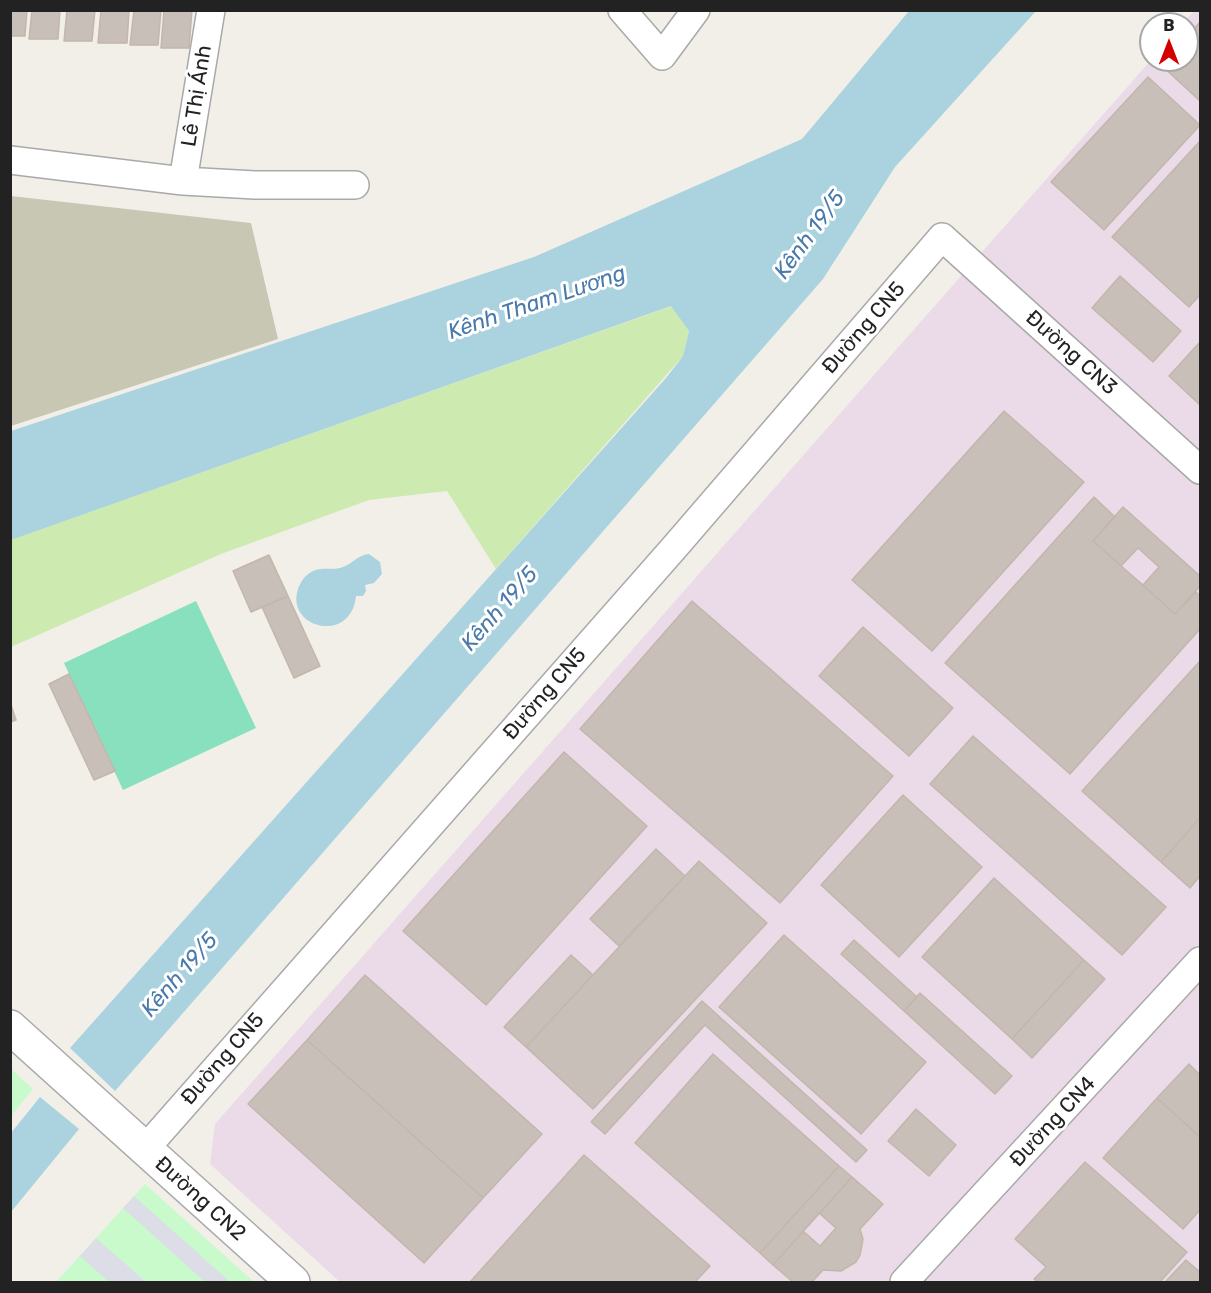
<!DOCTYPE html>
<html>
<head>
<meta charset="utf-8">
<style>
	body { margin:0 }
	#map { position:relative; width:1211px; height:1293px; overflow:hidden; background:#f2efe9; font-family:Rubik,sans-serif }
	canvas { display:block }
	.frame { position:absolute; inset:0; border:12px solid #222; pointer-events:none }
	.north { position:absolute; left:1139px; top:12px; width:60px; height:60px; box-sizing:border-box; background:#fff; border:2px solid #a7a7a7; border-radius:50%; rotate:0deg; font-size:16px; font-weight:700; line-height:24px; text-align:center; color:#222 }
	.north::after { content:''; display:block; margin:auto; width:21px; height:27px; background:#d40000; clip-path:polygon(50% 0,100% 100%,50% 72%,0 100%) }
</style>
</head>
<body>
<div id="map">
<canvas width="1211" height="1293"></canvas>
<div class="frame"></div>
<div class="north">B</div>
</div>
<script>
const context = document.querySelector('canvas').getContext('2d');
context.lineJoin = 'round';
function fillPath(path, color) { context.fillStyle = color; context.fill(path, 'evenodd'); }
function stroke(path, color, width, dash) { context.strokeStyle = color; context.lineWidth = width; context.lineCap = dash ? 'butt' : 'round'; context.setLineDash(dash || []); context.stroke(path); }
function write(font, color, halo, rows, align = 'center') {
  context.font = font + ' Rubik,sans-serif'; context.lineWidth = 6; context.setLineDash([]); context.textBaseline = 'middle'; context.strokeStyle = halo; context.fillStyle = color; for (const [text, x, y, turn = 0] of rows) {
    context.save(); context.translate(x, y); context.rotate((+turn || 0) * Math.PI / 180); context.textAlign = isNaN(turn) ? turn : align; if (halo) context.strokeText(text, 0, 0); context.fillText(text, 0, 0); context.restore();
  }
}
const industrial = new Path2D(`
	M 1194,11 L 1200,11 L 1200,1282 L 340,1282 L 210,1164 L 215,1124 L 1151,60 L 1187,60 L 1187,24 L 1182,24 Z`);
const construction = new Path2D(`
	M 11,196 L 251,223 L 278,339 L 11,426 Z`);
const grass = new Path2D(`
	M 672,306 L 689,331 L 683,356 L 496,569 L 447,491 L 369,500 L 221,554 L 11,647 L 10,540 Z`);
const park = new Path2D(`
	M 11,1069 L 33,1089 L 11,1116 Z
	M 145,1184 L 254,1282 L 56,1282 Z`);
const pitch = new Path2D(`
	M 196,601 L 256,728 L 123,790 L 64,663 Z`);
const plaza = new Path2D(`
	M 134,1196 L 230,1282 L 205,1282 L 123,1208 Z
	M 96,1238 L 146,1282 L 109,1282 L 80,1256 Z`);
const water = new Path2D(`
	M 909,11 L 1036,11 L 895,167 L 823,279 L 115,1091 L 70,1048 L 666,378 L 683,356 L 689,331 L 671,306 L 11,540 L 11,431 L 534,257 L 802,139 Z
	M 369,554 L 380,562 L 382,574 L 374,583 L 365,585 L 366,591 L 363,596 L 356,596 C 351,645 285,628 298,589 C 301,581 305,575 313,571 C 321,567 331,570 340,568 C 352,565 357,555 369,554 Z
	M 40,1097 L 79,1129 L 11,1212 L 11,1133 Z`);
const building = new Path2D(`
	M 10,10 L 27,10 L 25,36 L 10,36 Z
	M 32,10 L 60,10 L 58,39 L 29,39 Z
	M 67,10 L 95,10 L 92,41 L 64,41 Z
	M 101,10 L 129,10 L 127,43 L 98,43 Z
	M 134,10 L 161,10 L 158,45 L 130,45 Z
	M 164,10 L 192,10 L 189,48 L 161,48 Z
	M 1200,22 L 1200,101 L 1161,65 L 1166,60 L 1187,60 L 1187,37 Z
	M 1148,77 L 1200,125 L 1104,230 L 1051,182 Z
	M 1200,141 L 1200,295 L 1189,307 L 1112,237 Z
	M 1120,276 L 1181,331 L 1153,362 L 1092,308 Z
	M 1200,342 L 1200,405 L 1169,376 Z
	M 1004,411 L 1084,482 L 932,651 L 852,580 Z
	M 1094,497 L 1115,517 L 1093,541 L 1175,614 L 1196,592 L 1200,596 L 1200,629 L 1070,774 L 945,663 Z
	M 1123,507 L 1200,576 L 1200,586 L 1175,614 L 1093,541 Z
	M 1138,548 L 1159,567 L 1143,585 L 1121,566 Z
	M 269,555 L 288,596 L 251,612 L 233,571 Z
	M 288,596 L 320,666 L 294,678 L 262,607 Z
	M 692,601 L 893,776 L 780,903 L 580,729 Z
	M 863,627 L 953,708 L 909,756 L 819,676 Z
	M 1200,661 L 1200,818 L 1161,862 L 1082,791 Z
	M 69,674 L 115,771 L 94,780 L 49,684 Z
	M 10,702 L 16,720 L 10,722 Z
	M 973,736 L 1166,907 L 1122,955 L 930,784 Z
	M 564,752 L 647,826 L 486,1005 L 403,931 Z
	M 903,795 L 982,867 L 899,957 L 821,885 Z
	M 1200,818 L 1200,876 L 1190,888 L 1161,862 Z
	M 656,849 L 685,876 L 619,946 L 590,919 Z
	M 699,861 L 767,923 L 593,1109 L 526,1047 Z
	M 994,878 L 1084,960 L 1012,1039 L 922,957 Z
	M 784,935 L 926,1062 L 861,1134 L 719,1007 Z
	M 854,940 L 917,997 L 904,1011 L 841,954 Z
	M 571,955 L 593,975 L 526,1047 L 504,1027 Z
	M 1084,960 L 1105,979 L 1032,1058 L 1012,1039 Z
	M 365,975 L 542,1134 L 483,1198 L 307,1040 Z
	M 920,993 L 1012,1076 L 995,1094 L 904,1011 Z
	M 702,1001 L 867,1150 L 856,1162 L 705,1025 L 605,1134 L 591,1122 Z
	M 307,1040 L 483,1198 L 424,1263 L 248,1104 Z
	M 713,1054 L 839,1166 L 760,1253 L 635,1143 Z
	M 1189,1064 L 1200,1075 L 1200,1137 L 1157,1098 Z
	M 1157,1098 L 1200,1137 L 1200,1210 L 1183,1229 L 1103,1158 Z
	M 916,1109 L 956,1145 L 929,1176 L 888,1141 Z
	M 584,1155 L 710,1266 L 695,1282 L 470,1282 Z
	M 1085,1162 L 1187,1252 L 1160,1282 L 1038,1282 L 1034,1279 L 1046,1267 L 1015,1239 Z
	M 839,1166 L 852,1177 L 773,1265 L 760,1253 Z
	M 852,1177 L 883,1204 L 860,1229 L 863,1239 L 860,1255 L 856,1262 L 841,1271 L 823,1270 L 812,1282 L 793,1282 L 773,1265 Z
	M 819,1213 L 836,1228 L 820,1246 L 803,1231 Z
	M 1186,1260 L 1200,1272 L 1200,1282 L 1165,1282 Z`);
const minor = new Path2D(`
	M 622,10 L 662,56 L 696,10
	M 10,160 L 183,181 L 255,185 L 355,185
	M 183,181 L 211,10
	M 145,1149 L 673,549 L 942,237 L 1200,470
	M 904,1282 L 1200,961`);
const tertiary = new Path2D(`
	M 10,1027 L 293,1282`);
const streetNames = [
	["Lê Thị Ánh",197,96,-81],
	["Đường CN5",864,328,-49],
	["Đường CN3",1071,353,42],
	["Đường CN5",545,694,-49],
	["Đường CN5",223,1059,-49],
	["Đường CN4",1053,1122,-47],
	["Đường CN2",200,1199,42]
];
const waterNames = [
	["Kênh 19/5",810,235,-54],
	["Kênh Tham Lương",537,303,-19],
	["Kênh 19/5",500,609,-49],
	["Kênh 19/5",180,975,-49]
];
fillPath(industrial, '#ebdbe8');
fillPath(construction, '#c7c7b4');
fillPath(grass, '#cdebb0');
fillPath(park, '#c8facc');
fillPath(pitch, '#88e0be');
fillPath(plaza, '#dddde8');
fillPath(water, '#aad3df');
fillPath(building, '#c7bfb8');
stroke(building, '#c4b6ab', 1.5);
stroke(minor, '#a9a9a9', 30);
stroke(tertiary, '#a9a9a9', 36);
stroke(minor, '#fff', 27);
stroke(tertiary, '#fff', 33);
write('21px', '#222', '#fff', streetNames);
write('italic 22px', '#4a7aab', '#fff', waterNames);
</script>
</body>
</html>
